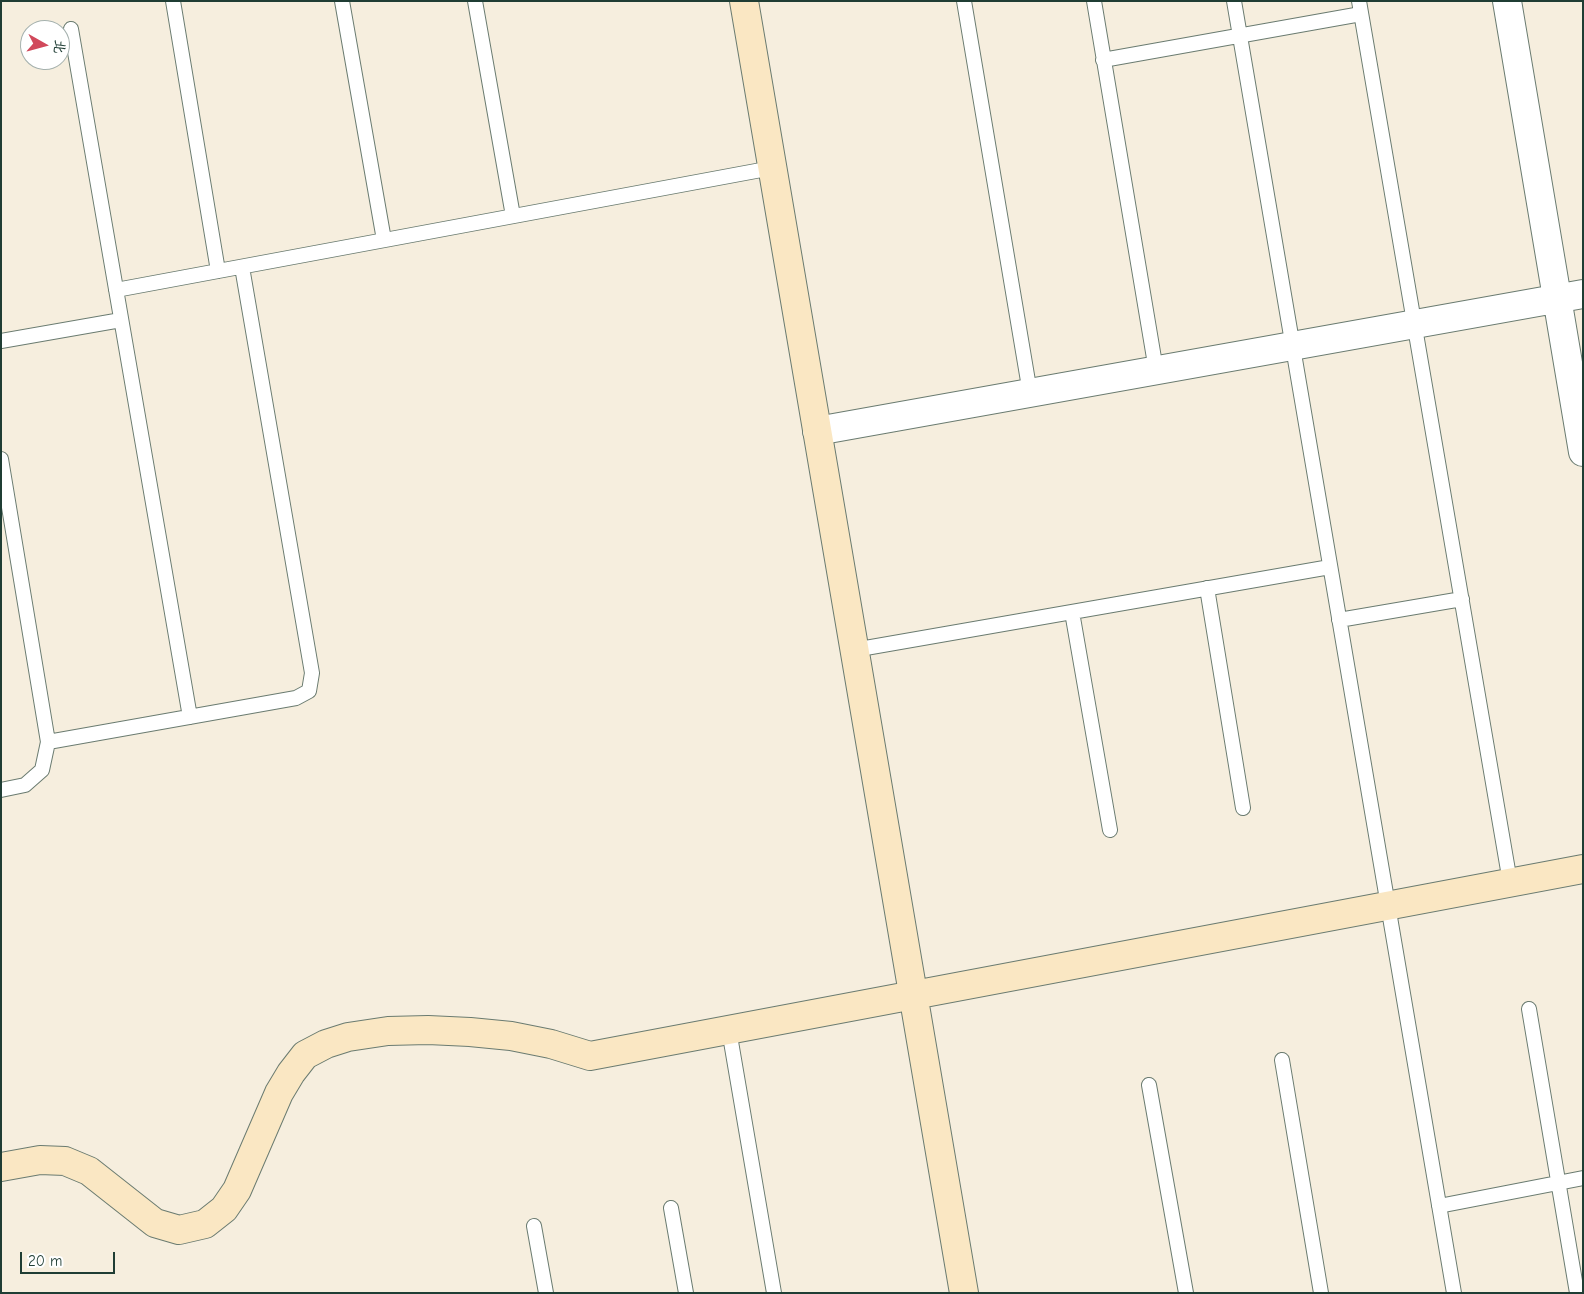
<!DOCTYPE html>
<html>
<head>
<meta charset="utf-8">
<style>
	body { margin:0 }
	#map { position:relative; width:1584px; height:1294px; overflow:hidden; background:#f6eede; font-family:"Comic Neue","LXGW WenKai TC",sans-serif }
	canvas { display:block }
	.frame { position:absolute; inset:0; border:2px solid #1f3d34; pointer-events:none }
	.north { position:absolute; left:20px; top:20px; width:50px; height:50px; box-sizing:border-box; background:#fff; border:1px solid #a5b1ae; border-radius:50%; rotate:97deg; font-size:14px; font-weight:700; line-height:20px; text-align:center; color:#1f3d34 }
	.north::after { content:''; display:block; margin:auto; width:18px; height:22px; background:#d1495b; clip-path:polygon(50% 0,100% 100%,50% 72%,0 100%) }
	.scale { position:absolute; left:20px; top:1252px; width:95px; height:22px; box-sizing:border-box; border:2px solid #1f3d34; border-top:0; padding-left:6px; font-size:15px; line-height:18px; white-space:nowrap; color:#1f3d34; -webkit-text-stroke:4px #fff; paint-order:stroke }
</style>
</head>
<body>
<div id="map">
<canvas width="1584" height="1294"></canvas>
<div class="frame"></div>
<div class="north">北</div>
<div class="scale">20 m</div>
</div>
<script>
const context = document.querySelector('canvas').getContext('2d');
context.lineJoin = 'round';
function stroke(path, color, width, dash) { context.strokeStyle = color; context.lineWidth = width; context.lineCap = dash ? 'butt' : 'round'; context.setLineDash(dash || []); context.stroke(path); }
const lane = new Path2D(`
	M 173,1 L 218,271
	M 342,1 L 384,240
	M 475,1 L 513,216
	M 964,1 L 1030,393
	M 1094,1 L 1156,370
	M 1234,1 L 1454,1293
	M 1359,1 L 1510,882
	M 71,29 L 190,717
	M 1103,60 L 1361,14
	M 116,290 L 772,168
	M 1,341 L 121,320
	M 1,459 L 48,742 L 42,770 L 25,785 L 1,790
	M 1207,588 L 1243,808
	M 1072,612 L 1110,830
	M 1339,620 L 1462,599
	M 854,650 L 1330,567
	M 48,742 L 296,698 L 309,691 L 312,673 L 242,267
	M 1529,1009 L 1577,1293
	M 729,1030 L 774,1293
	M 1282,1060 L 1321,1293
	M 1149,1085 L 1186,1293
	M 1439,1206 L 1583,1178
	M 671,1208 L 686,1293
	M 534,1226 L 546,1293`);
const street = new Path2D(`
	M 1507,1 L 1583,452
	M 817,431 L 1583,294`);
const secondary = new Path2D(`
	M 744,1 L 964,1293
	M 1,1167 L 40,1160 L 65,1161 L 89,1171 L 155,1223 L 179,1230 L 205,1224 L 224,1209 L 237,1190 L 279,1093 L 291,1073 L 305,1055 L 326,1044 L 348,1037 L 388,1031 L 428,1030 L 470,1032 L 511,1036 L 551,1044 L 590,1056 L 1583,869`);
stroke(lane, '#6a7b70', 16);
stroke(street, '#6a7b70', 30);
stroke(secondary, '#6a7b70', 30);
stroke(lane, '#fff', 14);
stroke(street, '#fff', 28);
stroke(secondary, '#fae7c3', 28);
</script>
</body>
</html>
